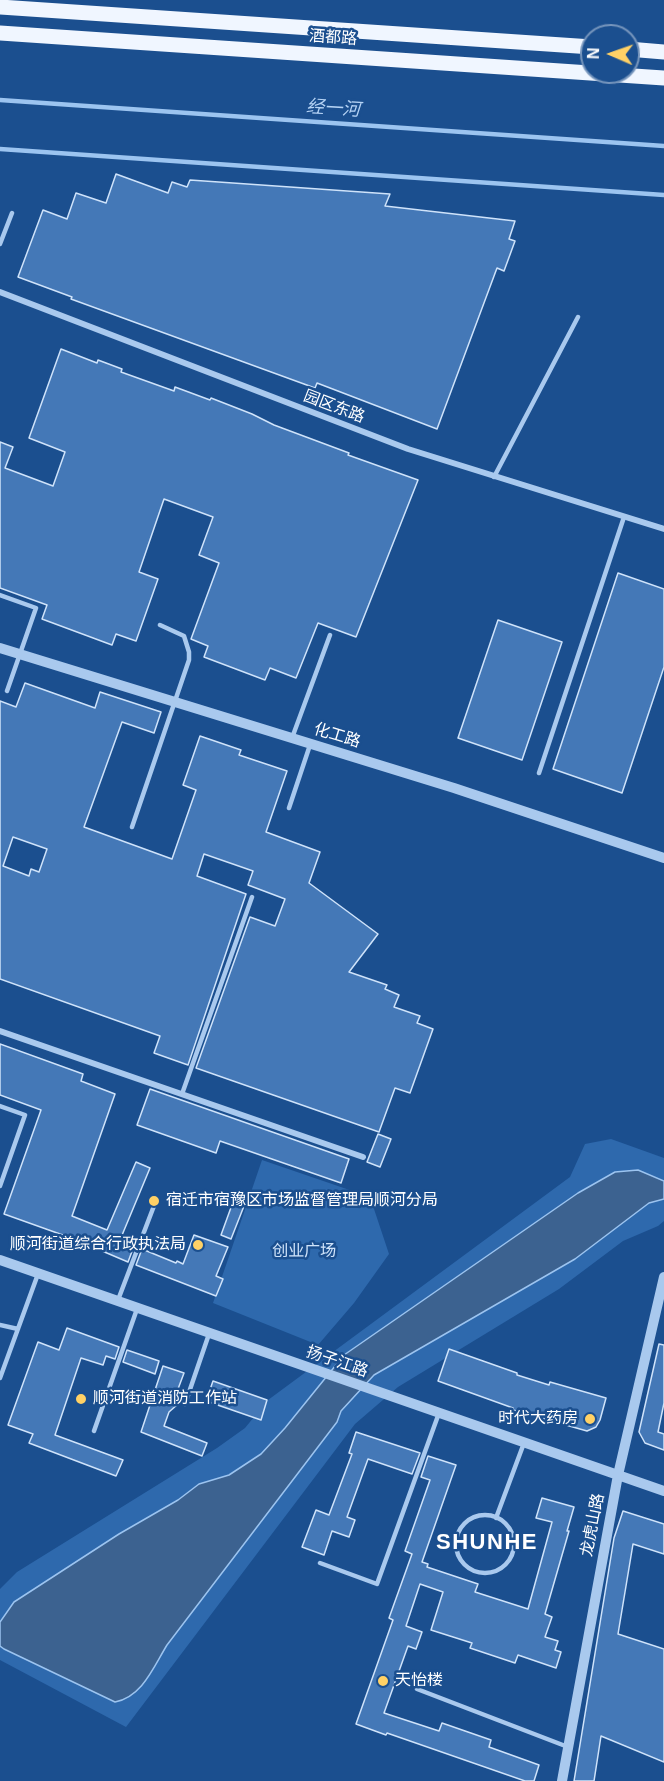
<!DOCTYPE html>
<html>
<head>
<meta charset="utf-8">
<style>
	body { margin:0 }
	#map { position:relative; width:664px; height:1781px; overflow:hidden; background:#1b4f8f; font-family:Helvetica,sans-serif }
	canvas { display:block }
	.north { position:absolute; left:580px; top:24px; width:60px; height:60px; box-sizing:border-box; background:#1b4f8f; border:2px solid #7695bc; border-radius:50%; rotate:272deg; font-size:16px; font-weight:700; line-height:24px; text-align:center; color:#fff }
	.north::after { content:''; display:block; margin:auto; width:21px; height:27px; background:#ffd166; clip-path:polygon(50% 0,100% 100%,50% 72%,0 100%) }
</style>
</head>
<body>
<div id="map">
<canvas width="664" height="1781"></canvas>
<div class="north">N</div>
</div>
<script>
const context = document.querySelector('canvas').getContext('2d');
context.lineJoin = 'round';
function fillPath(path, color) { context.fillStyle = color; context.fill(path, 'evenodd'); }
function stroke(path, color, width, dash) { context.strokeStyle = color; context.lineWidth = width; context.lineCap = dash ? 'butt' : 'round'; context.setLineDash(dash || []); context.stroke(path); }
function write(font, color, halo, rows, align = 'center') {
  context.font = font + ' Helvetica,"Noto Sans SC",sans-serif'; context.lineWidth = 5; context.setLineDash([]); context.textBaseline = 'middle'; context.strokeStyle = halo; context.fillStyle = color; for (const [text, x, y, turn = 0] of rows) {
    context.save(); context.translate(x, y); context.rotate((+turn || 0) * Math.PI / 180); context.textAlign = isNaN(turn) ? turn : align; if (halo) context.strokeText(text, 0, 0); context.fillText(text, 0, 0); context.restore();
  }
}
const green = new Path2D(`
	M 611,1139 L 664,1158 L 664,1221 L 658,1226 L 623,1241 L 559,1289 L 398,1387 L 355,1424 L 126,1727 L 0,1660 L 0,1589 L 17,1572 L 217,1448 L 245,1428 L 268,1400 L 570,1177 L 585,1144 Z
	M 262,1160 L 370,1197 L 389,1254 L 354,1303 L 318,1345 L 213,1303 Z`);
const water = new Path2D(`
	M 638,1170 L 664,1181 L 664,1199 L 649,1203 L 575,1259 L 374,1375 L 341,1411 L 337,1422 L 167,1645 C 153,1668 142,1697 115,1702 L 4,1649 L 0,1646 L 0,1622 L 14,1602 L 119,1534 L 178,1500 L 199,1484 L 229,1475 L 261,1454 L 285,1428 L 344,1355 L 578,1193 L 615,1172 Z`);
const stream = new Path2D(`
	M 0,100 L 664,146
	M 0,149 L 664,195`);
const building = new Path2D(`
	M 116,174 L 168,193 L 172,182 L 187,187 L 190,180 L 390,194 L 385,206 L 515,221 L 509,239 L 515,241 L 504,271 L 497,268 L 437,429 L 317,383 L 315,388 L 71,299 L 72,297 L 18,277 L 43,210 L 67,219 L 76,193 L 106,203 Z
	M 61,349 L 97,363 L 98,360 L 122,369 L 121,372 L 174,391 L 175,387 L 210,400 L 211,398 L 252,414 L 274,425 L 349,453 L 348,455 L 418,480 L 356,637 L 318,623 L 296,678 L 270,668 L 265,680 L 204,657 L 208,646 L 191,639 L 219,563 L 199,555 L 213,517 L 164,499 L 139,572 L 158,579 L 136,641 L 116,634 L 112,645 L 42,619 L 47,605 L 0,588 L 0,442 L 13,447 L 5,468 L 53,486 L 65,452 L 29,438 Z
	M 618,573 L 664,589 L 664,667 L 622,793 L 553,769 Z
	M 498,620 L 562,642 L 522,760 L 458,738 Z
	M 25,683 L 95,708 L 100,692 L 161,712 L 154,733 L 122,722 L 84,827 L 172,859 L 196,790 L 183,785 L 200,736 L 241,750 L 239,755 L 287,771 L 266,832 L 320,852 L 309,883 L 378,934 L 349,972 L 387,985 L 385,989 L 399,995 L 394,1007 L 420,1016 L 417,1023 L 433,1029 L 410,1093 L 395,1088 L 379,1132 L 196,1068 L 250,917 L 275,926 L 285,899 L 248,885 L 253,871 L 204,854 L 197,876 L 246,894 L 188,1065 L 154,1053 L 160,1036 L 0,979 L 0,701 L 16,707 ZM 13,837 L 47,849 L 39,872 L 31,869 L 29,876 L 3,866 Z
	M 0,1044 L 83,1074 L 81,1081 L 115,1094 L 72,1216 L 107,1230 L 136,1162 L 150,1168 L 120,1240 L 134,1246 L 128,1262 L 74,1239 L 4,1214 L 41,1110 L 0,1095 Z
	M 150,1089 L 349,1159 L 341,1183 L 220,1141 L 216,1153 L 137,1125 Z
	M 378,1134 L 391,1139 L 380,1167 L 367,1162 Z
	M 233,1202 L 244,1206 L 231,1239 L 221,1235 Z
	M 194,1235 L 228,1247 L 216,1276 L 223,1279 L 216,1296 L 136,1265 L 142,1249 L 176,1263 L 177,1261 L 183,1264 Z
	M 67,1328 L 119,1347 L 115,1359 L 106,1356 L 103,1365 L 81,1358 L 55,1435 L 123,1460 L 116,1476 L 29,1443 L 33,1434 L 8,1425 L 38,1342 L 59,1350 Z
	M 659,1344 L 664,1345 L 664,1403 L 658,1432 L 664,1434 L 664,1450 L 645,1443 L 639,1432 Z
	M 449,1349 L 517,1373 L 517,1375 L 549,1385 L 550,1382 L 606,1398 L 600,1420 L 596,1427 L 587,1431 L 513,1410 L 513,1408 L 438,1381 Z
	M 127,1350 L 159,1361 L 155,1374 L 123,1362 Z
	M 163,1366 L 184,1373 L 178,1389 L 183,1391 L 178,1404 L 169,1412 L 164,1426 L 207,1443 L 202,1456 L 141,1432 Z
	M 213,1381 L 267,1400 L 261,1420 L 206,1401 Z
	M 356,1432 L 420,1453 L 412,1474 L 368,1459 L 347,1517 L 355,1520 L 349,1537 L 332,1531 L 324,1555 L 302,1547 L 316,1510 L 329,1515 L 352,1454 L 349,1453 Z
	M 428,1456 L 456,1465 L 422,1562 L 428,1564 L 427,1567 L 478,1584 L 475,1592 L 528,1609 L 552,1522 L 536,1518 L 542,1498 L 574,1507 L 567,1531 L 569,1531 L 545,1614 L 552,1617 L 545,1637 L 558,1641 L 555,1650 L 561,1652 L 556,1668 L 518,1655 L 515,1663 L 470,1648 L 472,1643 L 431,1630 L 443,1592 L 420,1584 L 406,1626 L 422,1632 L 416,1649 L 408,1646 L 384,1713 L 439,1731 L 442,1723 L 491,1740 L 489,1747 L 539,1765 L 534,1781 L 525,1781 L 387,1733 L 386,1735 L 356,1724 L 393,1620 L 389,1618 L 412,1554 L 405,1551 L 430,1480 L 421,1477 Z
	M 623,1511 L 664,1524 L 664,1554 L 633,1544 L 618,1634 L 664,1649 L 664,1762 L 601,1736 L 594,1781 L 574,1781 L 614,1538 Z`);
const service = new Path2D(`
	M 0,244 L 12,213
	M 494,477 L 578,317
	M 0,595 L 36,608 L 7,691
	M 292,738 L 330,635
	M 539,773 L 624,517
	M 289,808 L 310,745
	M 132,827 L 189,660 L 189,652 L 184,636 L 160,625
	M 182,1094 L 252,897
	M 0,1106 L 25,1115 L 0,1186
	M 118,1300 L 157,1198
	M 0,1325 L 18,1329
	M 0,1378 L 38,1274
	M 185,1404 L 209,1334
	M 94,1431 L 137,1309
	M456 1544a29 29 0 1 1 58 0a29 29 0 1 1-58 0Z
	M 496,1518 L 524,1443
	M 320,1563 L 377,1584 L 439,1413
	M 417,1689 L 568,1747`);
const minor = new Path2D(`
	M 0,292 L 408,449 L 664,529
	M 0,1031 L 363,1157`);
const tertiary = new Path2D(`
	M 0,648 L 454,788 L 664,858
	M 0,1260 L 664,1491
	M 562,1781 L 618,1475 L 664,1277`);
const primary = new Path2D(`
	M 0,7 L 592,47
	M 0,33 L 664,78
	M 628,49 L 664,52`);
const markers = [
	[154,1201,6,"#ffd166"],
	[198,1245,6,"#ffd166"],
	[81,1399,6,"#ffd166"],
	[590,1419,6,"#ffd166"],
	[383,1681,6,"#ffd166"]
];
const streetNames = [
	["酒都路",333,38,4],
	["园区东路",334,407,21],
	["化工路",337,736,17],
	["扬子江路",337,1362,19],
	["龙虎山路",593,1525,-79]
];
const poiNames = [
	["宿迁市宿豫区市场监督管理局顺河分局",166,1201],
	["顺河街道综合行政执法局",186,1245,"right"],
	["顺河街道消防工作站",93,1399],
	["时代大药房",578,1419,"right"],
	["天怡楼",395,1681]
];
const parkNames = [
	["创业广场",304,1252]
];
const waterNames = [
	["经一河",333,109,4]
];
const districtNames = [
	["SHUNHE",487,1543]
];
fillPath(green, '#2e69ad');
fillPath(water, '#3c6290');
stroke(water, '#9cc4f0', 1.5);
stroke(stream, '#9cc4f0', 4.5);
fillPath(building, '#4478b7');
stroke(building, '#cfe3fa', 1.5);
stroke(service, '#a9c9ee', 4.5);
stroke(minor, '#a9c9ee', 6);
stroke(tertiary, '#a9c9ee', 10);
stroke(primary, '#f0f6ff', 15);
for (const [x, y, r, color] of markers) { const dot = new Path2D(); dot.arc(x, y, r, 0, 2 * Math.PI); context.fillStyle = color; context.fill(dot); stroke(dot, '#1b4f8f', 2); }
write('16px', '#fff', '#1b4f8f', streetNames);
write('16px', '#fff', '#1b4f8f', poiNames, 'left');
write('16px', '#cfe3fa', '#1b4f8f', parkNames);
write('italic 18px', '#b5d3f5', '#1b4f8f', waterNames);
context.letterSpacing = '1.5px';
write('bold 22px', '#fff', '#1b4f8f', districtNames);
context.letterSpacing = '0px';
</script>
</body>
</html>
